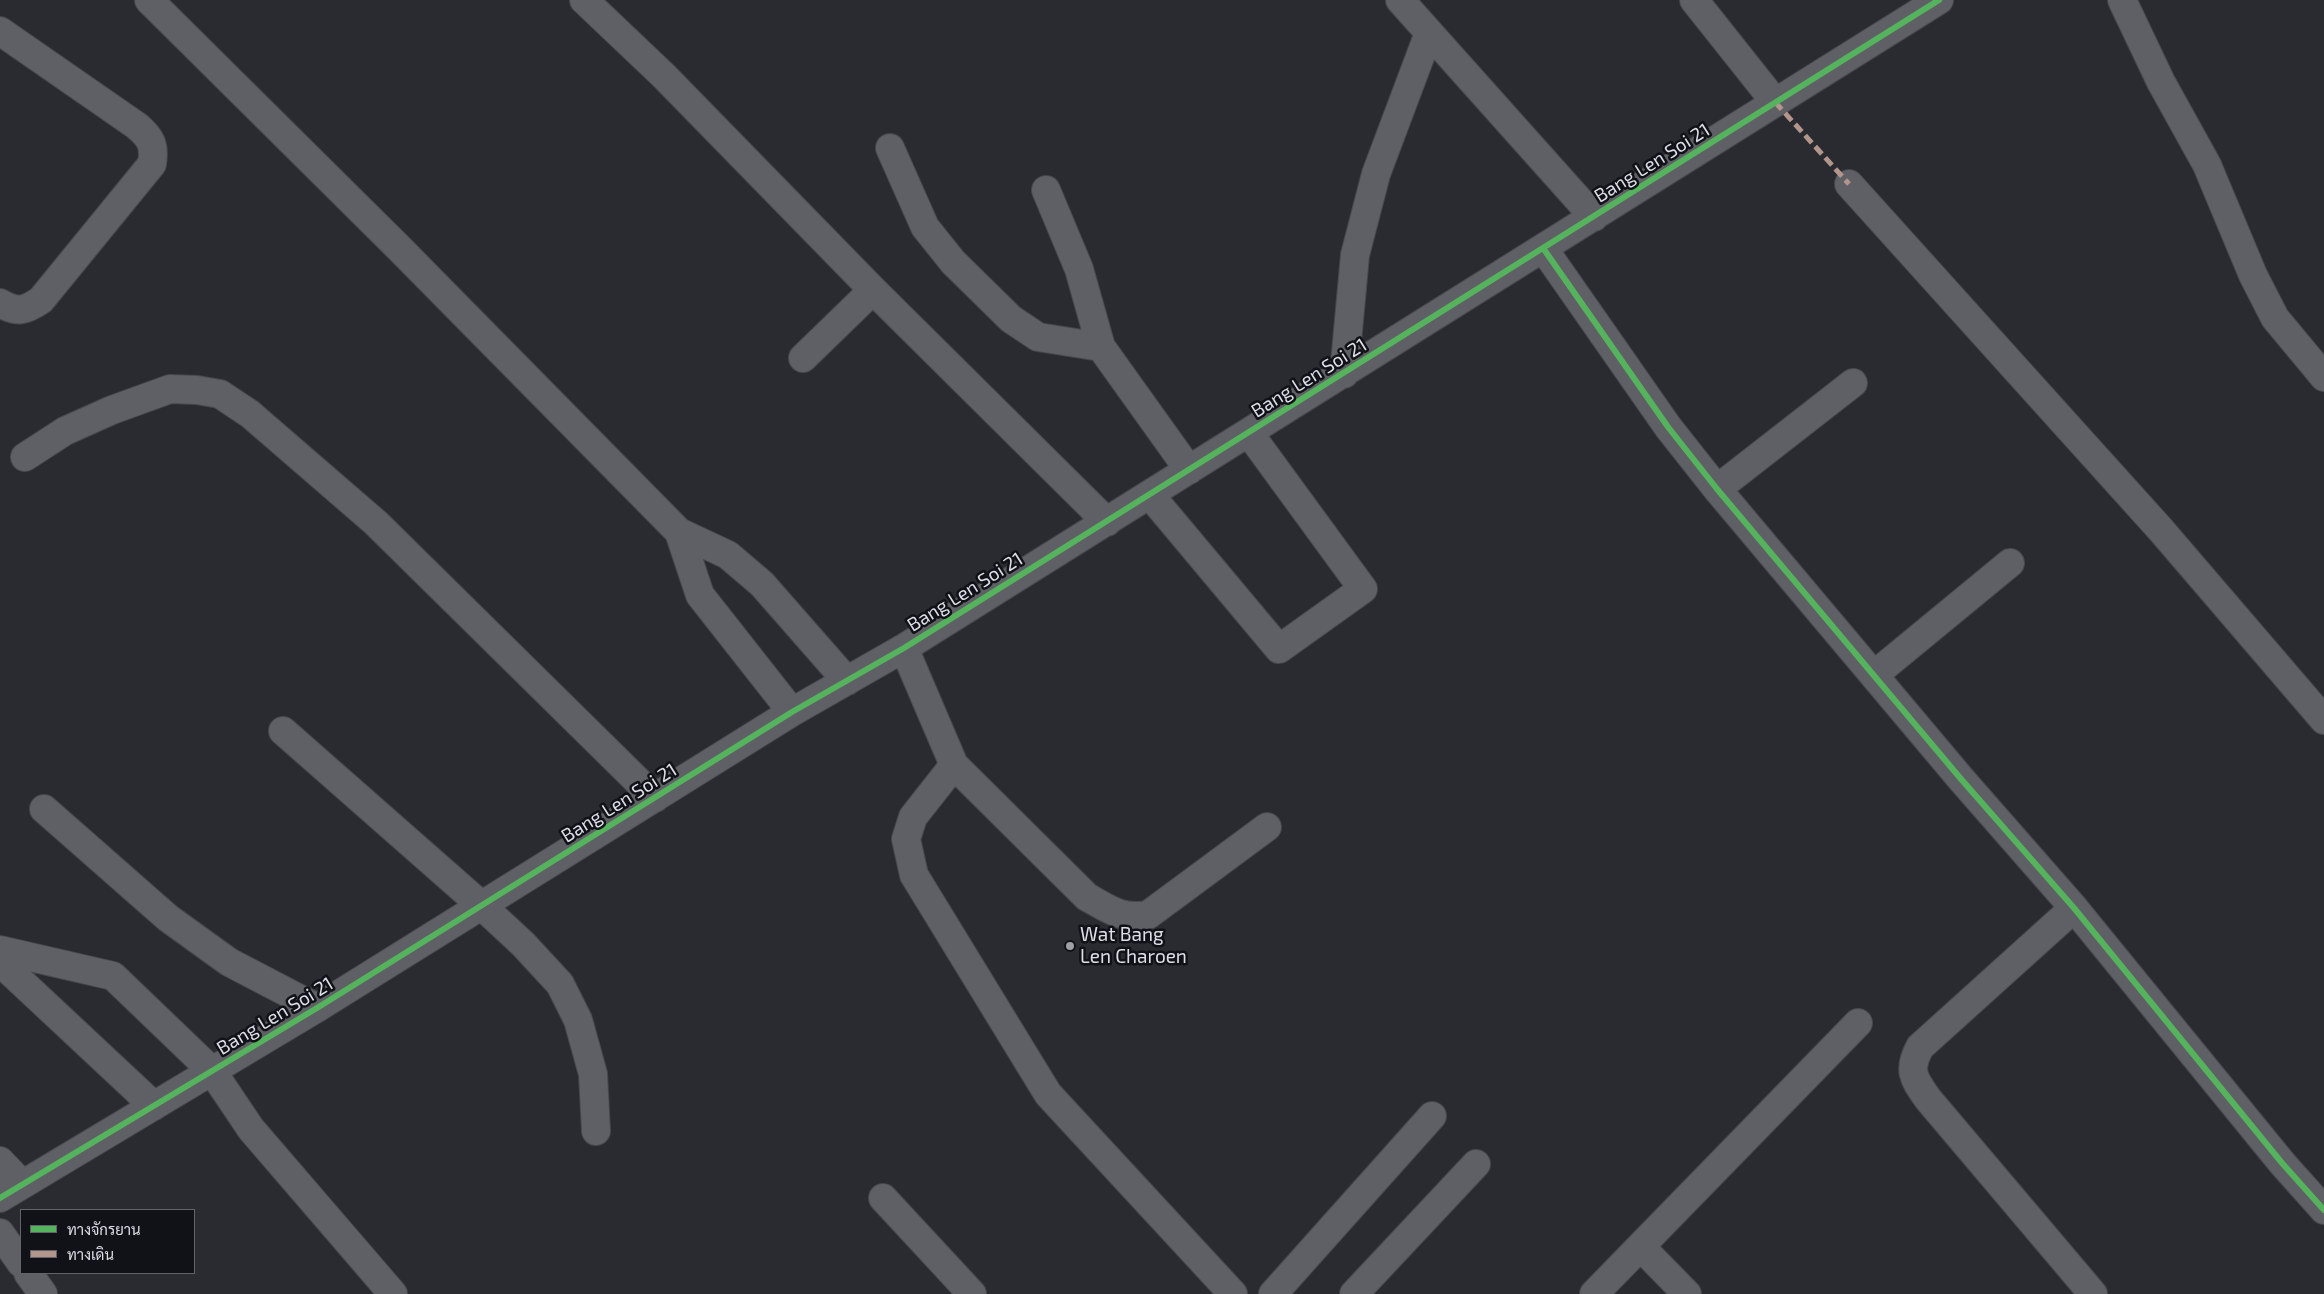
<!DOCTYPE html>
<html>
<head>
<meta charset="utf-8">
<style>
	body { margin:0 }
	#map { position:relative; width:2324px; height:1294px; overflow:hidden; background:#2a2b30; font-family:"Exo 2",Sarabun,sans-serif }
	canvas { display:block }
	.legend { position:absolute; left:20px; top:1209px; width:175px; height:65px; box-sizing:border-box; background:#111217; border:1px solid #63646a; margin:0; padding:6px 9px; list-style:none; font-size:15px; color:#dddfe7 }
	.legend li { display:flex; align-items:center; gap:10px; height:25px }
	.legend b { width:25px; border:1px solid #63646a }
</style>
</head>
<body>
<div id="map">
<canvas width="2324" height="1294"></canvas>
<ul class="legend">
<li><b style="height:6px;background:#56b35d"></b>ทางจักรยาน</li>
<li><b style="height:6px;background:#b2968c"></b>ทางเดิน</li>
</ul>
</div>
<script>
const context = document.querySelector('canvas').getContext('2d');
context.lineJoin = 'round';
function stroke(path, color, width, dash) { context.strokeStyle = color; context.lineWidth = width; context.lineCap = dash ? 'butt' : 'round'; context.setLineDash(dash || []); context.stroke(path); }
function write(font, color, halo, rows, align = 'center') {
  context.font = font + ' "Exo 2",sans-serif'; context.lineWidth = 5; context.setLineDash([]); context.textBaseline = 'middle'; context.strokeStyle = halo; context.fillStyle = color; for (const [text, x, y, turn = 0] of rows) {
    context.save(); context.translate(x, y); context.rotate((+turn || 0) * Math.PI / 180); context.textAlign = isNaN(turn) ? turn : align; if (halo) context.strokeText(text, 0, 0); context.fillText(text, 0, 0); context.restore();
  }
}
const minor = new Path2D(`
	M 149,0 L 400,249 L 679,532 L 728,555 L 762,584 L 847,681
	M 584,0 L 664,76 L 873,290 L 1107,522
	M 1400,0 L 1594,217
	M 1694,0 L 1775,102
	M 2122,0 L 2161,82 L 2207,165 L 2253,275 L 2275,318 L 2324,377
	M 0,31 L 137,126 C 151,138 155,145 152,164 L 41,300 C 25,311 17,313 0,303
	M 890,148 L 925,227 L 953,262 L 1011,319 L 1038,337 L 1101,347
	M 1849,184 L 2161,530 L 2324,720
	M 1046,190 L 1079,269 L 1101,347 L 1189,470
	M 1543,248 L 1668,427 L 1717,489 L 1961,779 L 2074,908 L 2282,1163 L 2324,1210
	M 803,358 L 873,290
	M 1344,374 L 1355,255 L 1376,174 L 1429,33
	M 25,457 L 65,431 L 112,410 L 170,389 L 197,390 L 220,394 L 250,414 L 376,523 L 655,798
	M 1717,489 L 1853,383
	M 1150,495 L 1279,649 L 1363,589 L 1249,433
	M 679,532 L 700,595 L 792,712
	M 904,648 L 954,765 L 1087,897 C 1111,910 1120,919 1148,915 L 1267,827
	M 1874,675 L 2010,563
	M 283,731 L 482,906 L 523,944 L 560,984 L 578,1020 L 593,1074 L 596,1131
	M 954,765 L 913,817 L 906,839 L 914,875 L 1048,1094 L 1233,1294
	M 44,809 L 168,918 L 229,962 L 317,1008
	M 2074,908 L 1920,1047 C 1907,1071 1914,1079 1928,1099 L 2093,1294
	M 0,950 L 113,976 L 212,1071 L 251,1129 L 393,1294
	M 0,962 L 154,1106
	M 0,1161 L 22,1184
	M 0,1198 L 317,1008 L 792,712 L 904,648 L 1939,0
	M 883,1198 L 972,1294
	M 0,1233 L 21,1263
	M 1641,1247 L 1687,1294
	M 28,1273 L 43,1294
	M 1273,1294 L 1432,1116
	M 1354,1294 L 1476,1164
	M 1594,1294 L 1858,1023`);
const quiet = new Path2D(`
	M 1775,102 L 1849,184`);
const cycleway = new Path2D(`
	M 1543,248 L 1668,427 L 1717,489 L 1961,779 L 2074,908 L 2282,1163 L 2324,1210
	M 0,1198 L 317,1008 L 792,712 L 904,648 L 1939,0`);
const markers = [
	[1070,946,5,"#9ea0a7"]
];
const streetNames = [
	["Bang Len Soi 21",1652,163,-32],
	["Bang Len Soi 21",1309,378,-32],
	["Bang Len Soi 21",965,592,-32],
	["Bang Len Soi 21",619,803,-32],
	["Bang Len Soi 21",275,1016,-31]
];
const poiNames = [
	["Wat Bang",1080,935],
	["Len Charoen",1080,957]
];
stroke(minor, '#47484d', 30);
stroke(minor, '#5f6065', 28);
stroke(quiet, '#b2968c', 5, [10, 5]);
stroke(cycleway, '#56b35d', 6);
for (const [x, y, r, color] of markers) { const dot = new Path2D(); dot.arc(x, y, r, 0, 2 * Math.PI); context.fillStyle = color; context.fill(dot); stroke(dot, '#111217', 2); }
write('19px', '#dddfe7', '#111217', streetNames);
write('19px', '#dddfe7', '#111217', poiNames, 'left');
</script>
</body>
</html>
